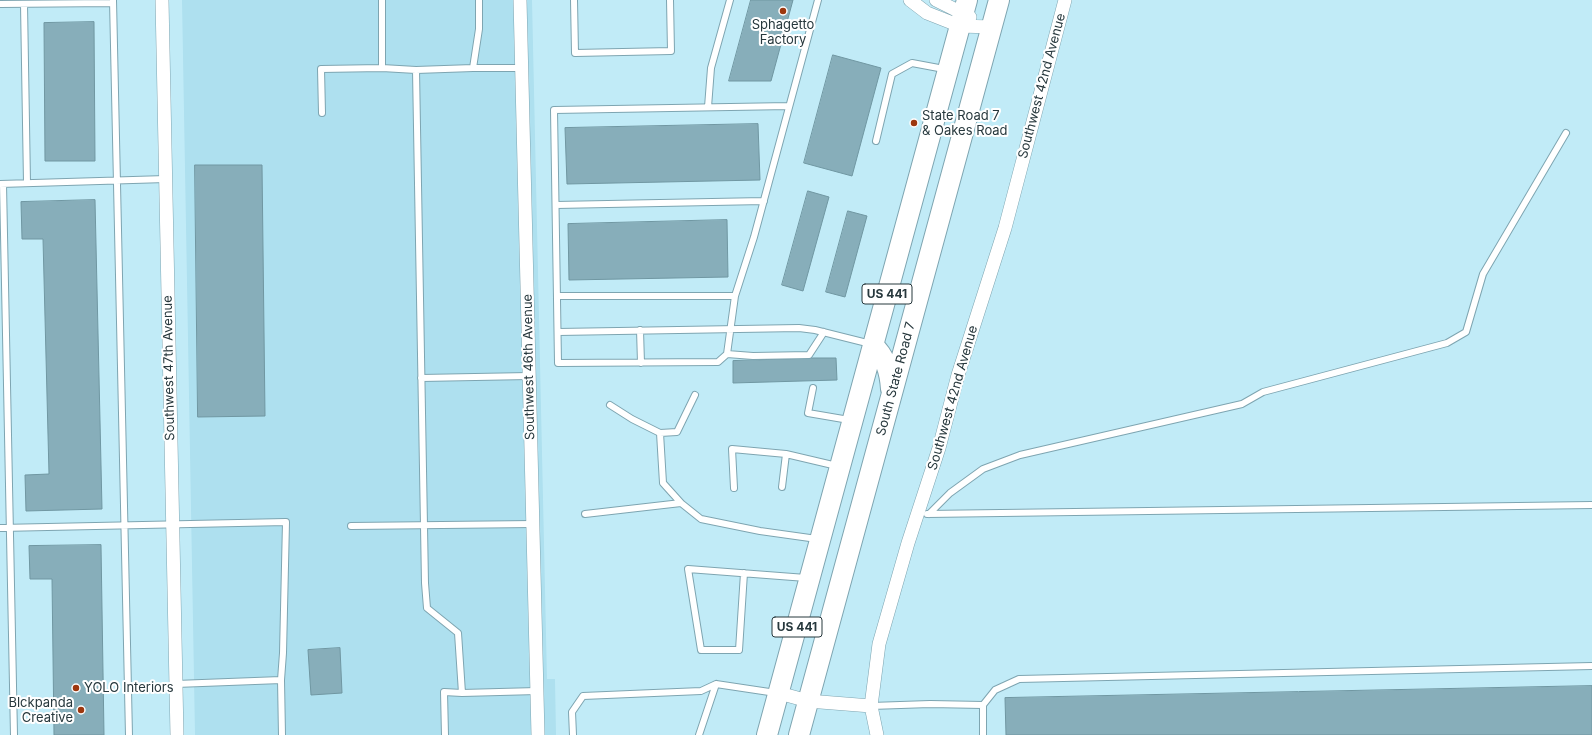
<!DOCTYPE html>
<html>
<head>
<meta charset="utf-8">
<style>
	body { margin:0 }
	canvas { display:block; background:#c1ebf7 }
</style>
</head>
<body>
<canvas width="1592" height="735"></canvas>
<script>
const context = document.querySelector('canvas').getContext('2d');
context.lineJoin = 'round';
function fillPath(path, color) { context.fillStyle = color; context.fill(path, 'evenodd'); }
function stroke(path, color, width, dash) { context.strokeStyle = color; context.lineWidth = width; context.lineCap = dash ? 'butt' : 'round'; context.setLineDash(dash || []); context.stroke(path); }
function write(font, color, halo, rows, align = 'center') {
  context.font = font + ' Inter,sans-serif'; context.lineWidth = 4; context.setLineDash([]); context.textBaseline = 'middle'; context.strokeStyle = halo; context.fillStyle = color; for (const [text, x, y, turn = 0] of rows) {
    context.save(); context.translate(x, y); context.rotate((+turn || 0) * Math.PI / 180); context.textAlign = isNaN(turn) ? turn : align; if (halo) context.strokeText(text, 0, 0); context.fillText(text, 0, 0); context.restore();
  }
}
const built = new Path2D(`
	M 182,0 L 532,0 L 547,679 L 555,679 L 556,735 L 195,735 Z`);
const building = new Path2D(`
	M 751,0 L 793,0 L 771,81 L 729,81 Z
	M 94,22 L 95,161 L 45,161 L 44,23 Z
	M 833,55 L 881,68 L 852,176 L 804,163 Z
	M 758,124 L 760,180 L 567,184 L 565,128 Z
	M 195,165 L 262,165 L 265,416 L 198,417 Z
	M 808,191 L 829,197 L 803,291 L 782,285 Z
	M 95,200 L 102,509 L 26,511 L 25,475 L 49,474 L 43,239 L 22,239 L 21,202 Z
	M 848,211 L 867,216 L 845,297 L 826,292 Z
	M 727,220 L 728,277 L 569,280 L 568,224 Z
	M 812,358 L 836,358 L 837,380 L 733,383 L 733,361 Z
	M 101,545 L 104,735 L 54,735 L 52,579 L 30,579 L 29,546 Z
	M 340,648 L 342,693 L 311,695 L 308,650 Z
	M 1592,686 L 1592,735 L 1006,735 L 1005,698 Z`);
const lane = new Path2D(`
	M 113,0 L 129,735
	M 382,0 L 382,68 L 416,70 L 473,68 L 479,29 L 479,0
	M 574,0 L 575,53 L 671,51 L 670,0
	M 0,4 L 113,3
	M 24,4 L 27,183
	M 473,68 L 522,68
	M 416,70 L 425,583 L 427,608 L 458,633 L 462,693 L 444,692 L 445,735
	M 789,106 L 554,110 L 558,363 L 718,362 L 727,354 L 735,296 L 754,237 L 818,0
	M 708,107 L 711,68 L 730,0
	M 322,113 L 321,69 L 382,68
	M 876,141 L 892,74 L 912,63 L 944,69
	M 0,184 L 166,179
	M 3,184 L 14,735
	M 556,205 L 764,201
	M 558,296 L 735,296
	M 640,330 L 641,363
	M 558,332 L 799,328 L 815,330 L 871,344
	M 727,354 L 753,356 L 809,355 L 824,332
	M 421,378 L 529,376
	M 813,388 L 808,413 L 849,420
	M 610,405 L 632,419 L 660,433 L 663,483 L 681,503 L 701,519 L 760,531 L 817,539
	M 660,433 L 677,432 L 695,395
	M 782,487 L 786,454
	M 734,488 L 732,449 L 786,454 L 837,466
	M 585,514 L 681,503
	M 927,514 L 1592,505
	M 929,514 L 950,493 L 983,469 L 1020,455 L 1242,404 L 1263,392 L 1447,343 L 1466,332 L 1483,274 L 1566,133
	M 351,526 L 533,524
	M 0,528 L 286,522 L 283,653 L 281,680 L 176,684
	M 744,573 L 739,650 L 701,650 L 688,569 L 806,578
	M 281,680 L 282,735
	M 462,693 L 537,691
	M 983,705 L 995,690 L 1019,679 L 1592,666
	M 871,706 L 930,704 L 983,705 L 983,735
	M 573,735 L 572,712 L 583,696 L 701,691 L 716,684
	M 699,735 L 716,684 L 776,693`);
const street = new Path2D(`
	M 162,0 L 177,735
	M 520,0 L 538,735
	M 910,0 L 927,13 L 960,26 L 992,27
	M 936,0 L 970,17
	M 779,693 L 808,701 L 871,706 L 879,644 L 908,543 L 939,448 L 958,375 L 1005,228 L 1065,0
	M 871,706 L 877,735`);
const primary = new Path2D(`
	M 873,345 C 886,357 890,372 891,389
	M 767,735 L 967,0
	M 799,735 L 999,0`);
const markers = [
	[783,11,4,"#9d370e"],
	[914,123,4,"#9d370e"],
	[76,688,4,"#9d370e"],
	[81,710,4,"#9d370e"]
];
const shields = [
	[887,294,50],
	[797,627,50]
];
const shieldNames = [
	["US 441",887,294],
	["US 441",797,627]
];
const poiNames = [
	["Sphagetto",783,25,"center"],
	["Factory",783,40,"center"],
	["State Road 7",922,116],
	["& Oakes Road",922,131],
	["YOLO Interiors",84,688],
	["Blckpanda",73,703,"right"],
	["Creative",73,718,"right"]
];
const streetNames = [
	["Southwest 42nd Avenue",1042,86,-75],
	["Southwest 46th Avenue",529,367,-91],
	["Southwest 47th Avenue",169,368,-91],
	["South State Road 7",896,379,-75],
	["Southwest 42nd Avenue",953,398,-74]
];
fillPath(built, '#aee0ef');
fillPath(building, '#87aeba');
stroke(building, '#7097a2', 1);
stroke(lane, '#7ea5b1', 8);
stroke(street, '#7ea5b1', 14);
stroke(primary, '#7ea5b1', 22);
stroke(lane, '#fff', 6);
stroke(street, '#fff', 13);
stroke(primary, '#fff', 20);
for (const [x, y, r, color] of markers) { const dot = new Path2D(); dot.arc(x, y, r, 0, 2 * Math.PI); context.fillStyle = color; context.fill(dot); stroke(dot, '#fff', 1.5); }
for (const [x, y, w] of shields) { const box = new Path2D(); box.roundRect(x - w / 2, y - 10, w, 20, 3); context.fillStyle = '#fff'; context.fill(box); stroke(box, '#27383d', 1); }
write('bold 12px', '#27383d', null, shieldNames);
write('13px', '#27383d', '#fff', poiNames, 'left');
write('13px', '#27383d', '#fff', streetNames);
</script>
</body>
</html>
